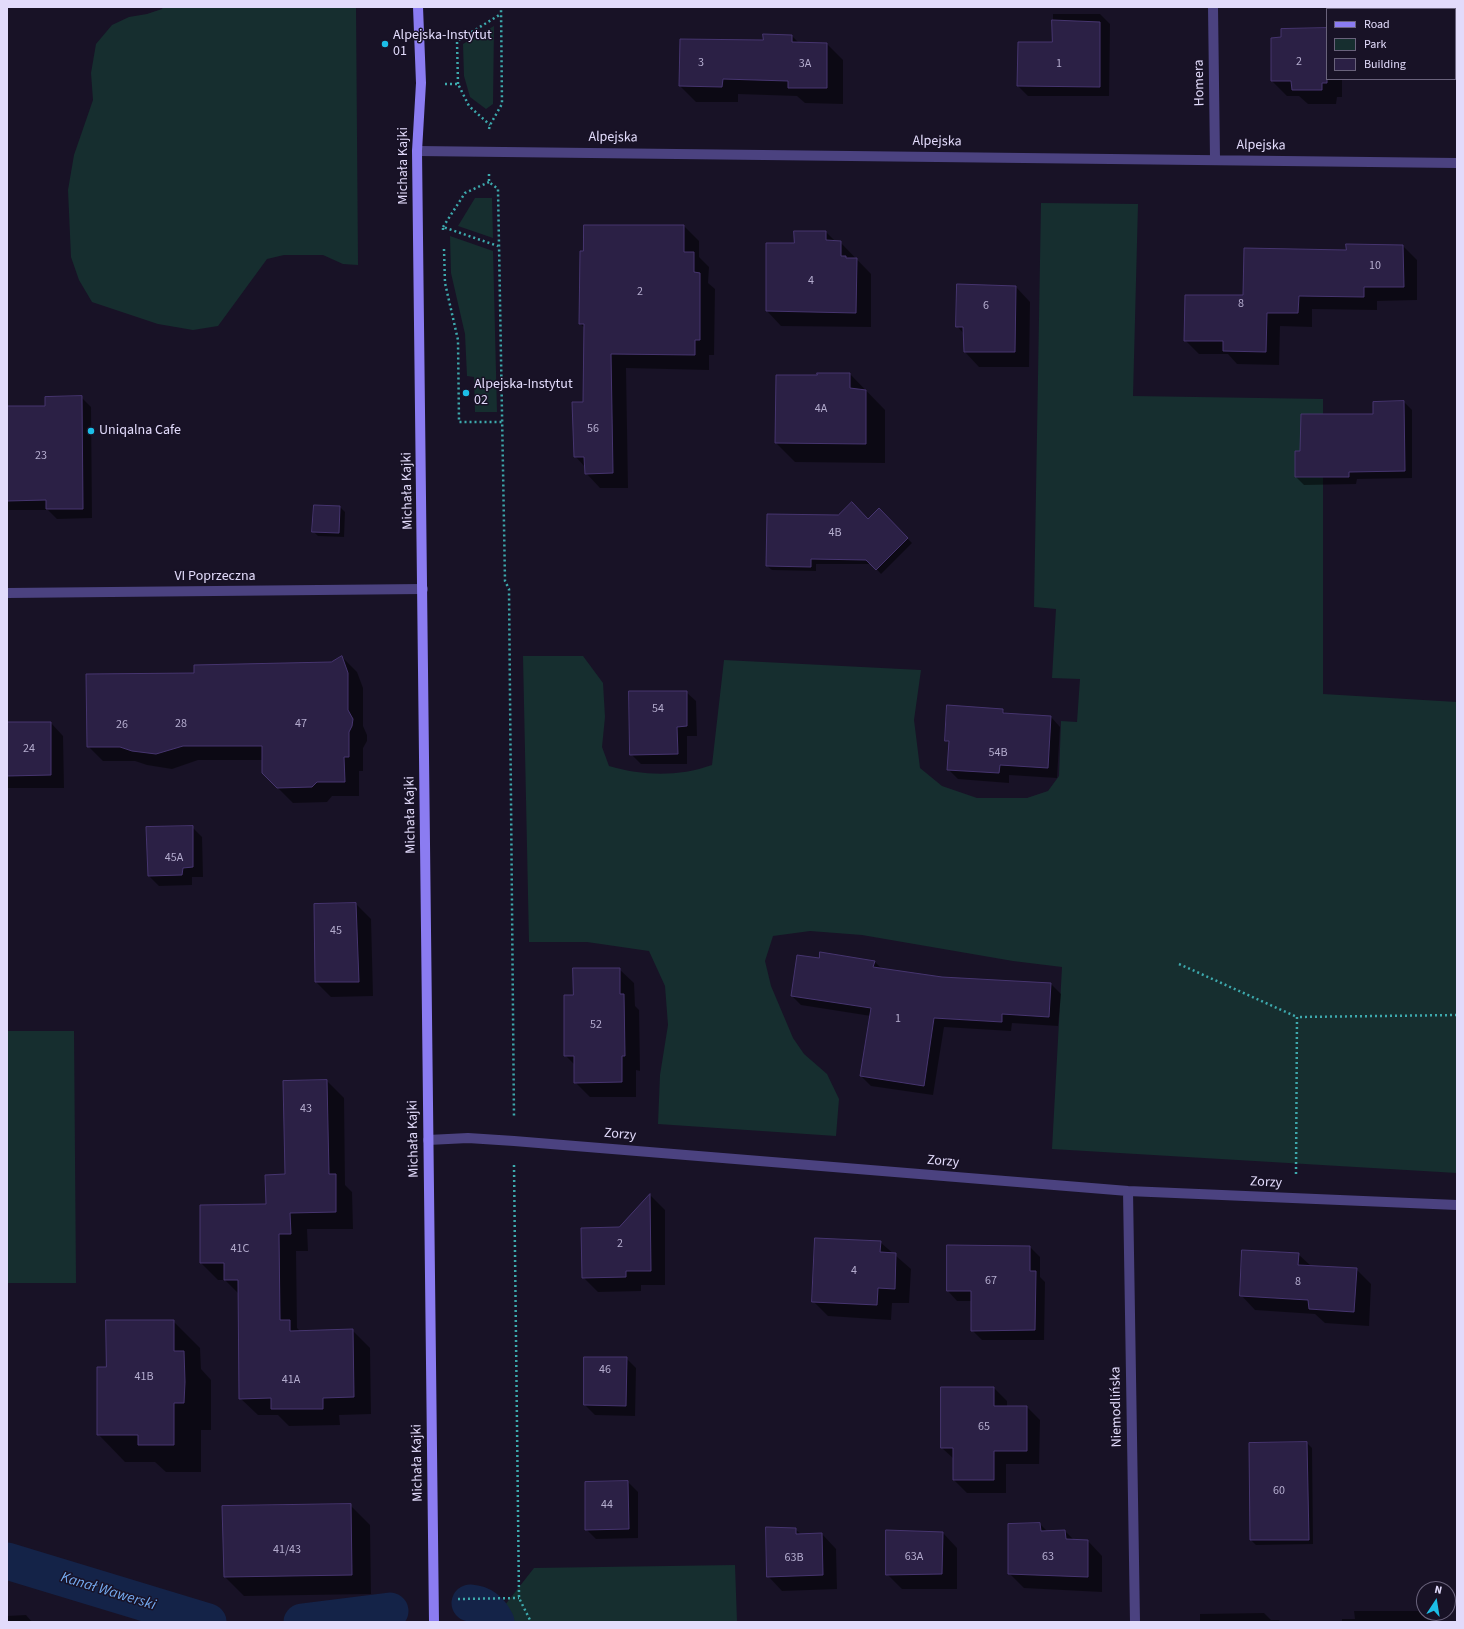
<!DOCTYPE html>
<html>
<head>
<meta charset="utf-8">
<style>
	body { margin:0 }
	#map { position:relative; width:1464px; height:1629px; overflow:hidden; background:#181226; font-family:"Source Sans 3",sans-serif }
	canvas { display:block }
	.frame { position:absolute; inset:0; border:8px solid #e2dbfb; pointer-events:none }
	.legend { position:absolute; left:1326px; top:8px; width:130px; height:72px; box-sizing:border-box; background:#181226; border:1px solid #69627b; margin:0; padding:5px 7px; list-style:none; font-size:12px; color:#e2dbfb }
	.legend li { display:flex; align-items:center; gap:8px; height:20px }
	.legend b { width:20px; border:1px solid #69627b }
	.north { position:absolute; left:1416px; top:1581px; width:40px; height:40px; box-sizing:border-box; background:#181226; border:1px solid #69627b; border-radius:50%; rotate:12deg; font-size:11px; font-weight:700; line-height:16px; text-align:center; color:#e2dbfb }
	.north::after { content:''; display:block; margin:auto; width:14px; height:18px; background:#1cbee7; clip-path:polygon(50% 0,100% 100%,50% 72%,0 100%) }
</style>
</head>
<body>
<div id="map">
<canvas width="1464" height="1629"></canvas>
<div class="frame"></div>
<ul class="legend">
<li><b style="height:5px;background:#8b7cf1"></b>Road</li>
<li><b style="height:11px;background:#162e2f"></b>Park</li>
<li><b style="height:11px;background:#2b2045"></b>Building</li>
</ul>
<div class="north">N</div>
</div>
<script>
const context = document.querySelector('canvas').getContext('2d');
context.lineJoin = 'round';
function fillPath(path, color) { context.fillStyle = color; context.fill(path, 'evenodd'); }
function stroke(path, color, width, dash) { context.strokeStyle = color; context.lineWidth = width; context.lineCap = dash ? 'butt' : 'round'; context.setLineDash(dash || []); context.stroke(path); }
function write(font, color, halo, rows, align = 'center') {
  context.font = font + ' "Source Sans 3",sans-serif'; context.lineWidth = 3; context.setLineDash([]); context.textBaseline = 'middle'; context.strokeStyle = halo; context.fillStyle = color; for (const [text, x, y, turn = 0] of rows) {
    context.save(); context.translate(x, y); context.rotate((+turn || 0) * Math.PI / 180); context.textAlign = isNaN(turn) ? turn : align; if (halo) context.strokeText(text, 0, 0); context.fillText(text, 0, 0); context.restore();
  }
}
const green = new Path2D(`
	M 163,7 L 356,7 L 358,265 L 343,264 L 323,255 L 284,255 L 267,259 L 218,326 L 193,330 L 158,324 L 92,302 L 79,280 L 71,257 L 68,190 L 74,155 L 93,100 L 91,73 L 96,44 L 112,25 L 129,17 L 147,14 L 162,9 Z
	M 494,26 L 493,104 L 486,109 L 470,97 L 464,76 L 463,44 Z
	M 475,198 L 492,198 L 493,238 L 458,226 Z
	M 1041,203 L 1138,204 L 1133,396 L 1323,399 L 1323,694 L 1457,702 L 1457,1173 L 1052,1149 L 1062,967 L 1013,961 L 862,935 L 810,931 L 773,936 L 765,961 L 771,986 L 793,1038 L 804,1054 L 827,1074 L 839,1099 L 836,1136 L 658,1124 L 660,1075 L 668,1025 L 665,986 L 649,951 L 587,942 L 529,942 L 523,656 L 583,656 L 603,683 L 605,717 L 602,747 L 609,766 C 643,776 678,777 712,765 L 724,660 L 921,670 L 914,720 L 920,768 L 942,786 L 977,798 L 1027,798 L 1048,791 L 1059,776 L 1061,721 L 1077,722 L 1080,679 L 1052,678 L 1056,609 L 1034,607 Z
	M 450,236 L 493,251 L 497,412 L 475,412 L 474,377 L 467,376 L 465,334 L 451,273 Z
	M 7,1031 L 74,1031 L 76,1283 L 7,1283 Z
	M 735,1565 L 737,1622 L 467,1622 L 466,1588 L 483,1592 L 501,1610 L 534,1568 Z`);
const shadow = new Path2D(`
	M 1451,7 L 1457,7 L 1457,57 L 1455,55 L 1455,9 L 1451,9 Z
	M 1053,14 L 1100,14 L 1110,24 L 1109,96 L 1028,96 L 1018,86 L 1053,43 Z
	M 1327,30 L 1327,79 L 1342,79 L 1342,97 L 1337,97 L 1336,104 L 1308,104 L 1299,96 L 1287,96 L 1272,81 Z
	M 792,36 L 799,43 L 827,44 L 843,60 L 843,104 L 805,103 L 797,96 L 738,94 L 738,102 L 696,102 L 680,86 L 764,41 Z
	M 684,226 L 699,241 L 699,257 L 709,267 L 708,283 L 715,289 L 714,355 L 709,355 L 709,370 L 626,368 L 628,488 L 600,488 L 586,473 L 585,467 L 575,456 L 584,403 L 585,328 L 580,324 Z
	M 826,232 L 835,241 L 840,242 L 871,274 L 871,327 L 781,326 L 767,311 L 795,244 Z
	M 1403,246 L 1417,260 L 1417,300 L 1377,301 L 1377,310 L 1312,309 L 1312,327 L 1280,326 L 1279,365 L 1237,364 L 1228,354 L 1199,354 L 1185,340 L 1347,251 Z
	M 1016,287 L 1030,302 L 1029,367 L 979,367 L 965,352 L 964,334 L 957,326 Z
	M 850,374 L 885,410 L 885,463 L 795,462 L 776,443 L 777,376 L 818,376 Z
	M 81,397 L 91,407 L 92,518 L 57,519 L 48,510 L 7,510 L 7,407 L 46,407 Z
	M 1404,402 L 1412,410 L 1412,478 L 1357,479 L 1356,484 L 1304,485 L 1296,477 L 1301,452 L 1374,415 Z
	M 340,507 L 345,512 L 344,537 L 318,536 L 313,531 Z
	M 879,510 L 912,543 L 881,574 L 872,564 L 816,564 L 816,571 L 772,570 L 767,566 L 868,520 Z
	M 342,657 L 357,672 L 363,688 L 363,726 L 367,735 L 367,741 L 363,748 L 363,771 L 359,771 L 359,796 L 332,796 L 327,802 L 293,803 L 278,788 L 263,760 L 198,760 L 172,769 L 147,765 L 135,761 L 103,761 L 88,746 L 195,674 L 331,663 Z
	M 686,692 L 696,701 L 697,736 L 687,736 L 687,764 L 641,764 L 631,754 Z
	M 1003,710 L 1006,714 L 1051,717 L 1060,727 L 1057,778 L 1009,775 L 1009,783 L 958,779 L 948,769 L 950,744 L 946,740 Z
	M 7,723 L 51,723 L 63,736 L 64,788 L 7,788 Z
	M 192,827 L 202,837 L 203,877 L 192,877 L 192,885 L 159,886 L 149,876 Z
	M 356,904 L 371,919 L 373,996 L 331,997 L 316,982 Z
	M 820,960 L 875,962 L 882,969 L 942,978 L 1051,984 L 1061,994 L 1058,1026 L 1012,1023 L 1011,1031 L 944,1027 L 933,1095 L 871,1086 L 861,1076 L 871,1016 L 801,1005 L 792,996 Z
	M 619,969 L 634,983 L 635,1006 L 639,1010 L 640,1071 L 636,1070 L 636,1097 L 590,1097 L 575,1082 L 575,1065 L 565,1055 L 574,996 Z
	M 327,1081 L 344,1098 L 345,1185 L 352,1192 L 353,1229 L 307,1229 L 308,1251 L 296,1251 L 297,1328 L 301,1332 L 352,1330 L 370,1348 L 371,1414 L 339,1415 L 340,1425 L 289,1426 L 278,1415 L 258,1415 L 240,1398 L 239,1294 L 225,1280 L 218,1280 L 201,1263 L 267,1205 L 286,1175 Z
	M 650,1195 L 665,1210 L 665,1285 L 641,1285 L 641,1291 L 598,1292 L 583,1277 L 619,1228 Z
	M 880,1242 L 911,1269 L 909,1303 L 892,1303 L 891,1320 L 828,1316 L 813,1301 Z
	M 948,1246 L 1030,1247 L 1040,1257 L 1040,1277 L 1045,1282 L 1044,1340 L 982,1340 L 972,1330 L 972,1301 L 957,1301 L 948,1291 Z
	M 1298,1254 L 1311,1266 L 1356,1269 L 1371,1284 L 1369,1326 L 1325,1323 L 1315,1314 L 1255,1310 L 1241,1295 Z
	M 173,1321 L 200,1348 L 201,1369 L 211,1380 L 211,1430 L 201,1430 L 201,1472 L 166,1472 L 155,1462 L 125,1462 L 98,1434 L 107,1368 Z
	M 626,1358 L 636,1368 L 635,1416 L 595,1415 L 585,1405 Z
	M 994,1388 L 1007,1401 L 1007,1407 L 1027,1407 L 1040,1420 L 1039,1464 L 1006,1464 L 1006,1493 L 967,1493 L 954,1480 L 954,1459 L 942,1448 Z
	M 1307,1443 L 1312,1448 L 1313,1544 L 1256,1545 L 1251,1540 L 1250,1444 Z
	M 628,1482 L 638,1492 L 638,1538 L 596,1539 L 586,1529 Z
	M 350,1505 L 370,1525 L 371,1594 L 244,1596 L 225,1577 Z
	M 1040,1524 L 1047,1531 L 1065,1531 L 1074,1540 L 1088,1541 L 1102,1556 L 1102,1592 L 1024,1588 L 1009,1573 Z
	M 795,1529 L 802,1535 L 822,1534 L 836,1549 L 837,1589 L 782,1591 L 768,1576 Z
	M 943,1533 L 957,1548 L 957,1589 L 902,1589 L 887,1574 Z
	M 1354,1611 L 1419,1611 L 1425,1618 L 1434,1617 L 1439,1622 L 1342,1622 L 1342,1619 L 1355,1619 Z
	M 1264,1613 L 1271,1620 L 1279,1620 L 1281,1622 L 1187,1622 L 1200,1621 L 1200,1614 Z
	M 26,1615 L 32,1622 L 7,1622 L 7,1616 Z`);
const canal = new Path2D(`
	M 7,1561 L 208,1622
	M 470,1603 C 483,1604 490,1610 496,1622
	M 302,1622 L 390,1611`);
const building = new Path2D(`
	M 1052,20 L 1100,22 L 1100,87 L 1017,86 L 1018,42 L 1052,42 Z
	M 1327,28 L 1327,83 L 1322,83 L 1322,90 L 1292,90 L 1291,81 L 1271,81 L 1271,38 L 1281,37 L 1281,29 Z
	M 763,34 L 792,35 L 792,42 L 827,43 L 827,88 L 788,88 L 788,81 L 723,79 L 722,87 L 679,86 L 680,39 L 763,40 Z
	M 584,225 L 684,225 L 684,252 L 694,252 L 694,272 L 700,273 L 700,340 L 695,340 L 695,355 L 611,354 L 613,473 L 585,474 L 584,457 L 574,457 L 572,402 L 583,402 L 584,324 L 579,324 L 580,251 L 583,251 Z
	M 794,231 L 826,231 L 826,240 L 841,241 L 841,256 L 846,256 L 846,258 L 857,258 L 856,313 L 766,311 L 766,243 L 794,243 Z
	M 1346,244 L 1403,245 L 1404,287 L 1364,287 L 1364,297 L 1299,296 L 1298,313 L 1267,313 L 1266,352 L 1223,351 L 1223,341 L 1184,341 L 1185,295 L 1243,295 L 1244,248 L 1346,250 Z
	M 957,284 L 1016,286 L 1015,352 L 964,352 L 963,327 L 956,327 Z
	M 817,373 L 850,373 L 850,388 L 866,390 L 866,444 L 775,443 L 776,375 L 817,375 Z
	M 82,396 L 83,509 L 46,509 L 46,500 L 7,501 L 7,406 L 45,406 L 45,397 Z
	M 1404,401 L 1405,471 L 1349,472 L 1349,477 L 1295,477 L 1295,451 L 1300,451 L 1301,414 L 1373,414 L 1373,402 Z
	M 852,502 L 868,519 L 879,508 L 908,538 L 876,570 L 866,560 L 811,559 L 811,567 L 766,566 L 767,514 L 838,515 Z
	M 314,505 L 340,506 L 339,533 L 312,532 Z
	M 342,656 L 348,673 L 348,710 L 353,719 L 352,726 L 349,732 L 349,757 L 344,757 L 345,782 L 317,782 L 312,787 L 277,788 L 262,773 L 262,746 L 183,746 L 156,754 L 132,751 L 120,747 L 87,747 L 86,674 L 194,673 L 194,665 L 331,662 Z
	M 629,691 L 687,691 L 687,726 L 677,727 L 678,754 L 630,755 Z
	M 947,705 L 1003,709 L 1003,713 L 1051,716 L 1048,768 L 1000,765 L 999,773 L 947,770 L 949,741 L 945,741 Z
	M 7,722 L 51,722 L 51,775 L 7,776 Z
	M 193,826 L 193,867 L 183,868 L 182,875 L 148,876 L 146,827 Z
	M 356,903 L 359,982 L 315,982 L 314,904 Z
	M 820,952 L 875,961 L 873,967 L 942,977 L 1051,983 L 1049,1017 L 1002,1014 L 1002,1022 L 934,1018 L 924,1086 L 860,1076 L 871,1008 L 791,996 L 797,955 L 819,958 Z
	M 573,968 L 620,968 L 620,994 L 624,994 L 625,1056 L 622,1056 L 622,1082 L 574,1083 L 574,1056 L 564,1056 L 564,995 L 573,995 Z
	M 327,1080 L 329,1174 L 336,1174 L 336,1212 L 290,1213 L 291,1234 L 279,1234 L 280,1320 L 290,1320 L 290,1331 L 353,1329 L 354,1397 L 323,1398 L 323,1409 L 271,1409 L 271,1398 L 239,1399 L 238,1280 L 224,1280 L 224,1263 L 200,1263 L 200,1205 L 266,1204 L 265,1175 L 285,1174 L 283,1081 Z
	M 650,1194 L 651,1271 L 626,1271 L 626,1277 L 582,1278 L 581,1228 L 619,1227 Z
	M 815,1238 L 881,1241 L 880,1252 L 896,1253 L 895,1289 L 878,1288 L 877,1305 L 812,1302 Z
	M 947,1245 L 1030,1246 L 1030,1271 L 1036,1271 L 1035,1330 L 971,1331 L 971,1291 L 947,1291 Z
	M 1242,1250 L 1299,1253 L 1298,1265 L 1357,1268 L 1354,1312 L 1309,1309 L 1308,1300 L 1240,1296 Z
	M 106,1320 L 174,1320 L 174,1351 L 184,1351 L 185,1382 L 184,1403 L 174,1403 L 174,1445 L 138,1445 L 138,1435 L 97,1435 L 97,1367 L 106,1367 Z
	M 584,1357 L 627,1357 L 626,1406 L 584,1405 Z
	M 941,1387 L 994,1387 L 994,1406 L 1027,1406 L 1027,1451 L 994,1451 L 994,1480 L 953,1480 L 953,1448 L 941,1448 Z
	M 1307,1442 L 1309,1540 L 1250,1540 L 1249,1443 Z
	M 628,1481 L 629,1529 L 585,1530 L 585,1482 Z
	M 351,1504 L 352,1575 L 224,1577 L 222,1506 Z
	M 1040,1523 L 1041,1531 L 1065,1530 L 1066,1539 L 1088,1540 L 1088,1577 L 1008,1574 L 1008,1524 Z
	M 766,1527 L 796,1528 L 796,1534 L 822,1533 L 823,1575 L 767,1577 Z
	M 886,1530 L 943,1532 L 942,1574 L 886,1575 Z`);
const path = new Path2D(`
	M 445,84 L 458,84 L 469,106 L 490,125
	M 458,84 L 457,41 L 501,14
	M 489,129 L 490,125 L 502,104 L 501,7
	M 489,174 L 489,182 L 498,189 L 505,581 L 509,589 L 514,1118
	M 443,227 L 465,193 L 489,182
	M 443,230 L 443,227 L 498,246
	M 444,249 L 445,283 L 458,340 L 459,422 L 502,422
	M 1179,964 L 1297,1017
	M 514,1165 L 519,1598 L 531,1622
	M 1296,1174 L 1297,1017 L 1457,1015
	M 458,1599 L 519,1598`);
const street = new Path2D(`
	M 1213,7 L 1215,159
	M 417,151 L 1457,163
	M 7,593 L 423,589
	M 428,1140 L 468,1138 L 514,1141 L 1128,1191 L 1457,1205
	M 1128,1191 L 1135,1622`);
const secondary = new Path2D(`
	M 418,7 L 421,83 L 417,151 L 434,1622`);
const markers = [
	[385,44,4,"#1cbee7"],
	[466,393,4,"#1cbee7"],
	[91,431,4,"#1cbee7"]
];
const numberNames = [
	["2",1299,62],
	["3",701,63],
	["3A",805,64],
	["1",1059,64],
	["10",1375,266],
	["4",811,281],
	["2",640,292],
	["8",1241,304],
	["6",986,306],
	["4A",821,409],
	["56",593,429],
	["23",41,456],
	["4B",835,533],
	["54",658,709],
	["28",181,724],
	["47",301,724],
	["26",122,725],
	["24",29,749],
	["54B",998,753],
	["45A",174,858],
	["45",336,931],
	["1",898,1019],
	["52",596,1025],
	["43",306,1109],
	["2",620,1244],
	["41C",240,1249],
	["4",854,1271],
	["67",991,1281],
	["8",1298,1282],
	["46",605,1370],
	["41B",144,1377],
	["41A",291,1380],
	["65",984,1427],
	["60",1279,1491],
	["44",607,1505],
	["41/43",287,1550],
	["63A",914,1557],
	["63",1048,1557],
	["63B",794,1558]
];
const poiNames = [
	["Alpejska-Instytut",393,36],
	["01",393,52],
	["Alpejska-Instytut",474,385],
	["02",474,401],
	["Uniqalna Cafe",99,431]
];
const streetNames = [
	["Homera",1200,83,-91],
	["Alpejska",613,138,1],
	["Alpejska",937,142,1],
	["Alpejska",1261,146,1],
	["Michała Kajki",404,166,-90],
	["Michała Kajki",408,491,-91],
	["VI Poprzeczna",215,577],
	["Michała Kajki",411,815,-91],
	["Zorzy",620,1135,5],
	["Michała Kajki",414,1139,-91],
	["Zorzy",943,1162,5],
	["Zorzy",1266,1183,3],
	["Niemodlińska",1117,1407,-91],
	["Michała Kajki",418,1463,-91]
];
const waterNames = [
	["Kanał Wawerski",108,1592,17]
];
fillPath(green, '#162e2f');
fillPath(shadow, '#0007');
stroke(canal, '#142348', 37);
fillPath(building, '#2b2045');
stroke(building, '#46356f', 1);
stroke(path, '#3da9ad', 2.5, [2, 3]);
stroke(street, '#4b4280', 10);
stroke(secondary, '#8b7cf1', 10);
for (const [x, y, r, color] of markers) { const dot = new Path2D(); dot.arc(x, y, r, 0, 2 * Math.PI); context.fillStyle = color; context.fill(dot); stroke(dot, '#181226', 1.5); }
write('12px', '#b4acce', null, numberNames);
write('14px', '#e2dbfb', '#181226', poiNames, 'left');
write('14px', '#e2dbfb', '#181226', streetNames);
write('italic 15px', '#74aaf0', '#181226', waterNames);
</script>
</body>
</html>
